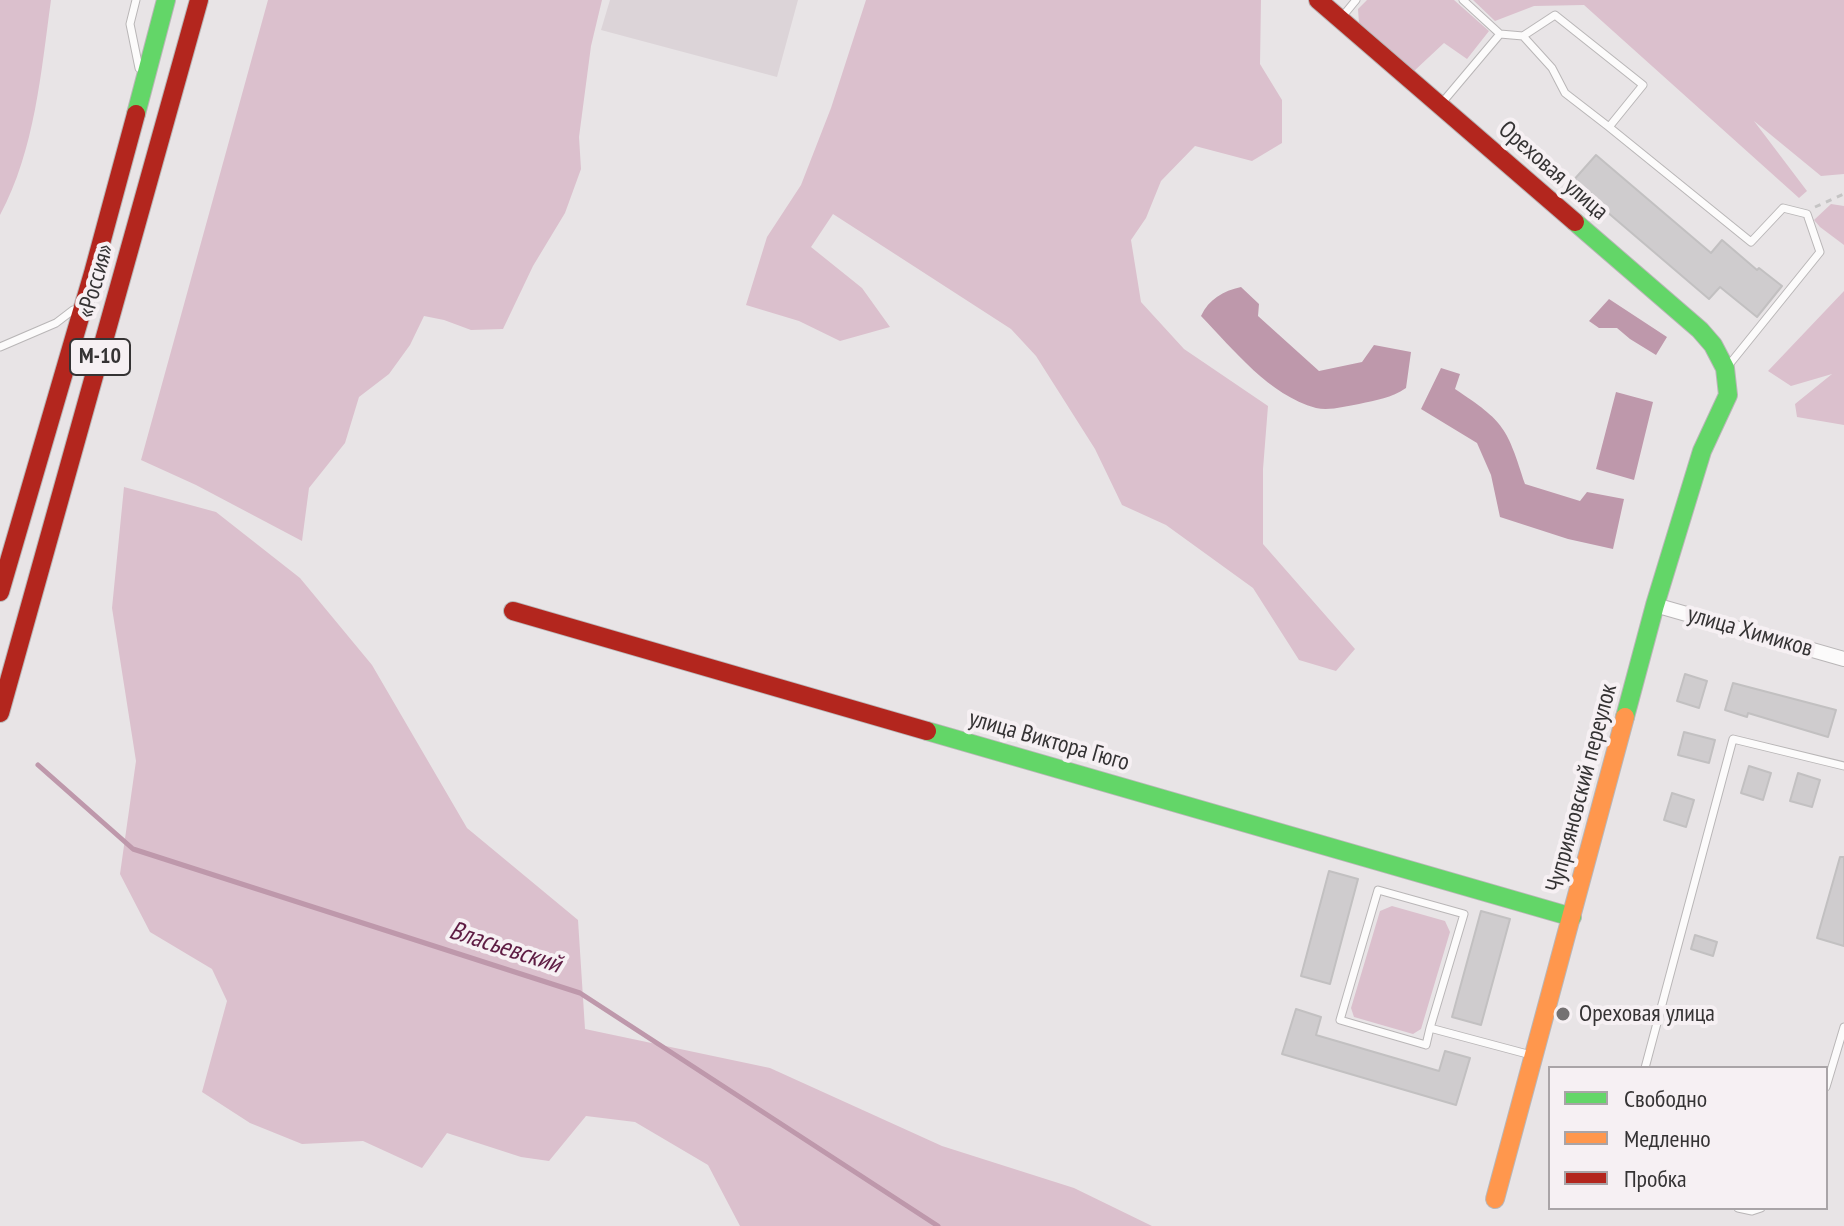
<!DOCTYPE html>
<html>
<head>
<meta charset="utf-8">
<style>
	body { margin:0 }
	#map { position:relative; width:1844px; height:1226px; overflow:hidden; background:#e8e4e6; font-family:"PT Sans Narrow",sans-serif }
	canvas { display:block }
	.legend { position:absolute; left:1548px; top:1066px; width:280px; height:144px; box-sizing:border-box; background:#f6f0f3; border:2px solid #a9a4a7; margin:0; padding:10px 14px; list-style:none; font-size:24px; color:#353334 }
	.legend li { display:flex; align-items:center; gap:16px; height:40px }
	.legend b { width:40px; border:2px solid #a9a4a7 }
</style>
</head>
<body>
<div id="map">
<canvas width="1844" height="1226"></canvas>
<ul class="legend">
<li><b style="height:10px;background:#63d668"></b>Свободно</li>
<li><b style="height:10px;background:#ff974d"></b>Медленно</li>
<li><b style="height:10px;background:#b3261e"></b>Пробка</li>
</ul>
</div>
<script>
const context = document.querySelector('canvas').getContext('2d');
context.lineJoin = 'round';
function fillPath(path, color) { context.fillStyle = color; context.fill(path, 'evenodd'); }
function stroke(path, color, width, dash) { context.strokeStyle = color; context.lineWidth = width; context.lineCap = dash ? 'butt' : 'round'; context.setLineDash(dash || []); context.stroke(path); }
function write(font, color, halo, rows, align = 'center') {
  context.font = font + ' "PT Sans Narrow",sans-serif'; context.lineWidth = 8; context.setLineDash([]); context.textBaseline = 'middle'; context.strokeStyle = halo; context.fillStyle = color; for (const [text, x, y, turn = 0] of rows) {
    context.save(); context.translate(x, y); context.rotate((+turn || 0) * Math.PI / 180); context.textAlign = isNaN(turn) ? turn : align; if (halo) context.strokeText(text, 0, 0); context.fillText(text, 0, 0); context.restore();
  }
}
const built = new Path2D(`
	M 610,0 L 798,0 L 777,77 L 601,30 Z`);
const green = new Path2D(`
	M 0,0 L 51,0 C 41,72 35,150 0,215 Z
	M 268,0 L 602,0 L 591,46 L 579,137 L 581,169 L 565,213 L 533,266 L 503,329 L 471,330 L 444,320 L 424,316 L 410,345 L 389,374 L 359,397 L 345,443 L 309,488 L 302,541 L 196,485 L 141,460 Z
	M 866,0 L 1261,0 L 1260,64 L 1282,100 L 1282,143 L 1252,161 L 1195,146 L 1161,181 L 1146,218 L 1131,240 L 1141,302 L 1184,349 L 1268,406 L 1263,469 L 1263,544 L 1355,649 L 1336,671 L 1299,660 L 1253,588 L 1166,525 L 1122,505 L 1095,449 L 1036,356 L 1011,329 L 833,214 L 811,247 L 862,288 L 890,327 L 840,341 L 799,321 L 746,305 L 767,237 L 801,185 L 831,108 Z
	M 1367,0 L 1454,0 L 1489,31 L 1467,59 L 1444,43 L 1413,72 L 1359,23 L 1358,9 Z
	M 1473,0 L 1844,0 L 1844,174 L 1821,176 L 1754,121 L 1807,191 L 1799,198 L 1584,5 L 1534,6 L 1495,21 Z
	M 1831,204 L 1844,206 L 1844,245 L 1820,227 L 1814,220 Z
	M 1844,291 L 1844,425 L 1797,417 L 1795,404 L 1832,374 L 1791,386 L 1768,371 Z
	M 124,487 L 216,512 L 300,578 L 372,665 L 467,828 L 578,920 L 585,1029 L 770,1068 L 942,1146 L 1074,1188 L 1152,1226 L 740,1226 L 708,1165 L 635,1122 L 586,1116 L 549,1161 L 521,1157 L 447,1133 L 422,1168 L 363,1141 L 302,1144 L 250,1123 L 202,1092 L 227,1001 L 212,969 L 150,932 L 120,874 L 136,761 L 112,608 Z
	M 1392,906 L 1445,921 L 1450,932 L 1421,1029 L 1413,1034 L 1354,1017 L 1351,1008 L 1380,911 Z`);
const water = new Path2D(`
	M 1241,287 L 1259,304 L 1258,316 L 1319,371 L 1362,362 L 1374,345 L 1411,352 L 1406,388 C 1391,398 1377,400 1359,404 C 1346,406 1330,411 1316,408 C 1269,395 1234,350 1201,316 C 1209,299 1223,291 1241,287 Z
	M 1609,299 L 1667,337 L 1656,355 L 1630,339 L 1617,328 L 1599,328 L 1589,321 Z
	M 1441,368 L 1460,374 L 1455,389 C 1505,422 1507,428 1525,484 L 1580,501 L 1587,492 L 1624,499 L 1613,549 L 1568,539 L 1500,517 L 1491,475 L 1477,443 L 1421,409 Z
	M 1616,392 L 1653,402 L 1634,480 L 1596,469 Z`);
const stream = new Path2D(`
	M 38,765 L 133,849 L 580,993 L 938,1226`);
const building = new Path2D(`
	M 1596,155 L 1711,253 L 1722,240 L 1757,270 L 1759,268 L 1782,286 L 1757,317 L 1720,287 L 1709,299 L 1572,182 Z
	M 1685,674 L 1707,681 L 1699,708 L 1677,701 Z
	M 1733,683 L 1836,710 L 1828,737 L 1748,713 L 1747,717 L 1725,710 Z
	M 1684,732 L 1715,740 L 1709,763 L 1678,755 Z
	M 1749,766 L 1771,773 L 1763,800 L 1741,793 Z
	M 1798,773 L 1820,780 L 1812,807 L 1790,801 Z
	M 1672,793 L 1694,800 L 1686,827 L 1664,820 Z
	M 1840,857 L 1844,857 L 1844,946 L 1817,938 Z
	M 1329,871 L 1358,879 L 1330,984 L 1301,976 Z
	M 1481,911 L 1510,919 L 1481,1025 L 1452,1017 Z
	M 1695,935 L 1717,942 L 1713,956 L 1691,949 Z
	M 1296,1009 L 1321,1017 L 1316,1035 L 1439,1071 L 1445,1051 L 1470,1058 L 1456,1105 L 1282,1054 Z`);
const path = new Path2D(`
	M 1815,207 L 1844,194`);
const lane = new Path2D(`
	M 136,0 L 130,24 L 139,68
	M 1342,17 L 1356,0
	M 1500,34 L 1523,36 L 1552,68 L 1565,93 L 1609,127
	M 1523,36 L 1555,15 L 1643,85 L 1609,127 L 1751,242 L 1783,208 L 1807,214 L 1820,252 L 1728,366
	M 1441,104 L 1500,34 L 1463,0
	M 0,347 L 56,323 L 73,310
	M 1430,1028 L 1426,1045 L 1340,1020 L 1378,890 L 1464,914 L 1430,1028 L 1531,1055
	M 1645,1068 L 1733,739 L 1844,766
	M 1826,1087 L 1844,1027
	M 1738,1208 L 1752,1211 L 1761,1208`);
const street = new Path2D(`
	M 1655,605 L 1844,659`);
const fast = new Path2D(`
	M 136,114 L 166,0
	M 1575,222 L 1700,330 L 1713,345 L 1725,368 L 1728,395 L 1702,451 L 1655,605 L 1625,717
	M 927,731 L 1572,917`);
const slow = new Path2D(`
	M 1495,1199 L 1625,717`);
const jam = new Path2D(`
	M 1318,0 L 1575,222
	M 0,592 L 93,273 L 136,114
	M 513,611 L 927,731
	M 0,713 L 199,0`);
const markers = [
	[1563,1014,8,"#747172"]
];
const shields = [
	[100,357,60]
];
const shieldNames = [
	["М-10",100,357]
];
const streetNames = [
	["Ореховая улица",1553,171,41],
	["«Россия»",96,281,-74],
	["улица Химиков",1750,632,16],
	["улица Виктора Гюго",1049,741,16],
	["Чуприяновский переулок",1582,788,-75]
];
const poiNames = [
	["Ореховая улица",1579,1014]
];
const waterNames = [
	["Власьевский",505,948,18]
];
fillPath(built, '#dcd4d8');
fillPath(green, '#dbc0cd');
fillPath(water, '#be98ab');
stroke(stream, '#be98ab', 5);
fillPath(building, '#cfccce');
stroke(building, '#c2c0c1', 2);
stroke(lane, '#b9b6b7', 9);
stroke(street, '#b9b6b7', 16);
stroke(fast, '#b9b6b7', 20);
stroke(slow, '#b9b6b7', 20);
stroke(jam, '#b9b6b7', 20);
stroke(path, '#c5c4c4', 3, [6, 6]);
stroke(lane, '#fcfbfb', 7);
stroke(street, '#fcfbfb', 14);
stroke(fast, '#63d668', 18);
stroke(slow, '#ff974d', 18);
stroke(jam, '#b3261e', 18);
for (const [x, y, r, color] of markers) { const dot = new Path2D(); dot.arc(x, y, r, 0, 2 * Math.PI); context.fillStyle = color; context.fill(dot); stroke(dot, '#f6f0f3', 3); }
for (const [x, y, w] of shields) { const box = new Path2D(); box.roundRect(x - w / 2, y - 18, w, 36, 6); context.fillStyle = '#f6f0f3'; context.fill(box); stroke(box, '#353334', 2); }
write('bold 22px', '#353334', null, shieldNames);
write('24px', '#353334', '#f6f0f3', streetNames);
write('24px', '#353334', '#f6f0f3', poiNames, 'left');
write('italic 26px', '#5e1c43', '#f6f0f3', waterNames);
</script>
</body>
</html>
